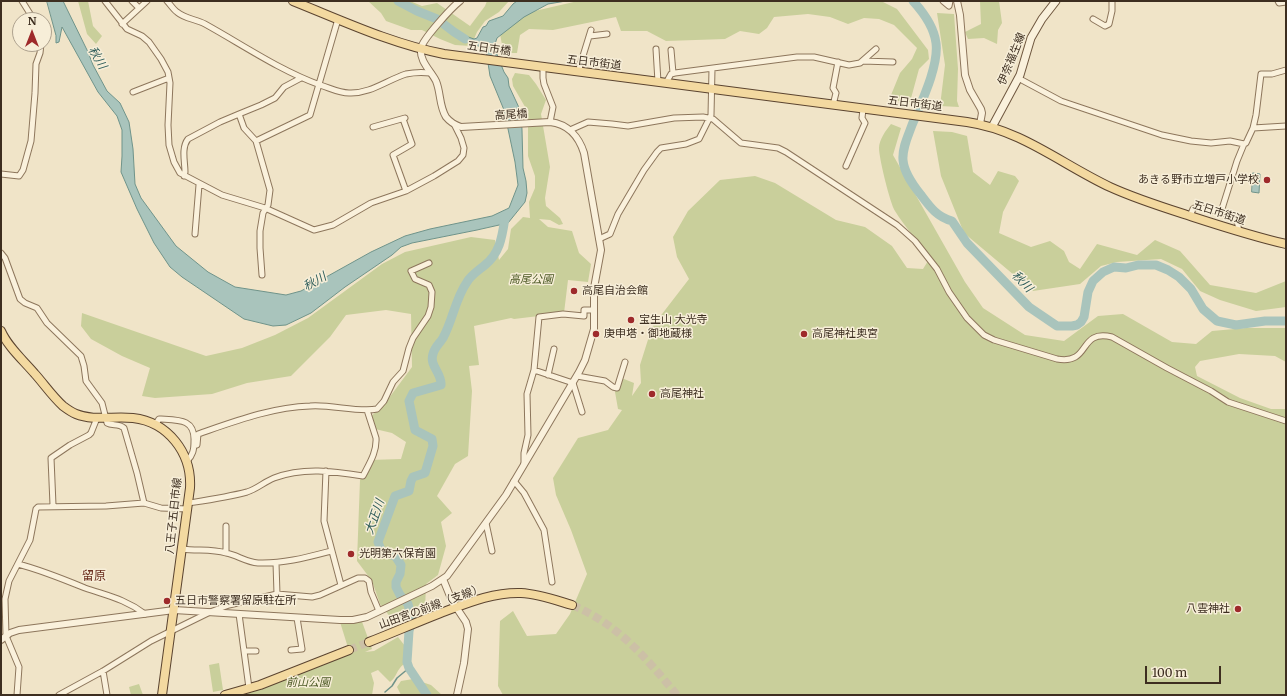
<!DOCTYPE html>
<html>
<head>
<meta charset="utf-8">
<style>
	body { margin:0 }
	#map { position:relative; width:1287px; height:696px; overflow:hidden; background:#f0e4c8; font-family:Merriweather,serif }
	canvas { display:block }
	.frame { position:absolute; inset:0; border:2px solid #3d2e20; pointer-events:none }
	.north { position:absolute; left:12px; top:12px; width:40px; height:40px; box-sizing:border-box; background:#f7eed8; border:1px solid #ada18e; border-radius:50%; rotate:0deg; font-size:11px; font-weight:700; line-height:16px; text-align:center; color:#3d2e20 }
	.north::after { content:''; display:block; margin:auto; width:14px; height:18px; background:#9e2a2b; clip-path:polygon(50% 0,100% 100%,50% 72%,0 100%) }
	.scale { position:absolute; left:1145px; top:666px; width:76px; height:18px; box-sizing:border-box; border:2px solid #3d2e20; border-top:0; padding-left:5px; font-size:12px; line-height:14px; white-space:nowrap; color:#3d2e20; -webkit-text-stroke:3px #f7eed8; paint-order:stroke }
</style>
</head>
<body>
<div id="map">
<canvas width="1287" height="696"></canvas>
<div class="frame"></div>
<div class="north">N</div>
<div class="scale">100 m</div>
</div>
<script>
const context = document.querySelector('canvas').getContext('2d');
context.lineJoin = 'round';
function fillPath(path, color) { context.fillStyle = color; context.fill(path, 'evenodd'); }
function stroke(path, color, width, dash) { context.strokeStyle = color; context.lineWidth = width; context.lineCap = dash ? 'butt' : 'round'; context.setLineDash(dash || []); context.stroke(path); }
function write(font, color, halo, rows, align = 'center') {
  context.font = font + ' Merriweather,"Noto Sans JP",serif'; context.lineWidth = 3; context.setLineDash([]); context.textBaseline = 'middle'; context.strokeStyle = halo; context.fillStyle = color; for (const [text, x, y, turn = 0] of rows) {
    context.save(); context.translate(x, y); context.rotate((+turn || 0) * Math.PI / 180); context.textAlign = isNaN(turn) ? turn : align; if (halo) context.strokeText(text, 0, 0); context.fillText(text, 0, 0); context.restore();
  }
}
const green = new Path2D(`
	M 78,1 L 88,1 L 93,26 L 102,36 L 96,44 L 87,34 Z
	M 368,1 L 410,1 L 422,6 L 437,3 L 470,26 L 485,6 L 487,1 L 509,1 L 499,12 L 485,21 L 477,32 L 471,46 L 455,45 L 440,39 L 422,30 L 411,30 L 386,21 L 381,13 Z
	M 578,1 L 881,1 L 897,9 L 928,50 L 929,59 L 919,69 L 910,102 L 889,100 L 900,73 L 912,59 L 917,48 L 894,25 L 879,19 L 864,18 L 848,24 L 830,17 L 808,14 L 774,17 L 767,28 L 759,34 L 740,31 L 725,39 L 666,41 L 647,31 L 621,31 L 616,17 L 553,30 L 529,29 L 520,35 L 517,53 L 512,53 L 503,50 L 500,34 L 526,13 Z
	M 980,1 L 999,1 L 1002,23 L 998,30 L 997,44 L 984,38 L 968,39 L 965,32 L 981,24 Z
	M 937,13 L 954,14 L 958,69 L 957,101 L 959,107 L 940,106 L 945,65 Z
	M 515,73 L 529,75 L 536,84 L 546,100 L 541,114 L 550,167 L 545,198 L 546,206 L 560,218 L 563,224 L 559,225 L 550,220 L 539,219 L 548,227 L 572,231 L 579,253 L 591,264 L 588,282 L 568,280 L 564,313 L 514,319 L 511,318 L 474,326 L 479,365 L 469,366 L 472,391 L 468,456 L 455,464 L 437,496 L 452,513 L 441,522 L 446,546 L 438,575 L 426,584 L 425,611 L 395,623 L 380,604 L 372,581 L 357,561 L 360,480 L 370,460 L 401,459 L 406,442 L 392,433 L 375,429 L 370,417 L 383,406 L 412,367 L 411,314 L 386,310 L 346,315 L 330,337 L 291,376 L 247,383 L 212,394 L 155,398 L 142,396 L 150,368 L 122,356 L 91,339 L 81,326 L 82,313 L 206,356 L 242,348 L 275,335 L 308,318 L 382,264 L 405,252 L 471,237 L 495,240 L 499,260 L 508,249 L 511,229 L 523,217 L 530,218 L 529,202 L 535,188 L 535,176 L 528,156 L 528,112 L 513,86 L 512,79 Z
	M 891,124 L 901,128 L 893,155 L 965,282 L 983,308 L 1025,335 L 1064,341 L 1098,316 L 1123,314 L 1172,342 L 1196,344 L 1212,331 L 1246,328 L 1286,328 L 1286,362 L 1275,356 L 1239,354 L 1200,361 L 1195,367 L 1197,376 L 1240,398 L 1271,409 L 1286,409 L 1286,695 L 503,695 L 498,686 L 500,621 L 513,611 L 527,636 L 556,634 L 570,614 L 587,574 L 571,530 L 556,495 L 553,478 L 578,438 L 608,430 L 622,410 L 618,409 L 615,392 L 619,377 L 634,383 L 632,396 L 641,383 L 640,365 L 652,327 L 689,279 L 677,257 L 673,237 L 688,211 L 720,180 L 755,176 L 775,183 L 836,220 L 865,227 L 892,246 L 907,268 L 923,269 L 931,256 C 918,242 905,227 895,211 C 890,203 879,158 879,148 C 879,140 886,130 891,124 Z
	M 933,131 L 952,132 L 967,136 L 973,172 L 990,185 L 998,171 L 1015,176 L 1019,181 L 1003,212 L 999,233 L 1031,247 L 1050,241 L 1064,251 L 1069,262 L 1080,269 L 1097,244 L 1137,255 L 1155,240 L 1180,251 L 1210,285 L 1256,293 L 1286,281 L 1286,307 L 1256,311 L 1220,300 L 1200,291 L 1182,269 L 1161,259 L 1117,262 L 1101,266 L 1080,284 L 1033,291 L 964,233 L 941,176 Z
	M 361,619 L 372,649 L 365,652 L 374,651 L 398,637 L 405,646 L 404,664 C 396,670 397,677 390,682 L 378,670 L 371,673 L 374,683 L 372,695 L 241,695 L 267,687 L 350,654 L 340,622 Z
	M 219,663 L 223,690 L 213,692 L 209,665 Z
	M 413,679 L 431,685 L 442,695 L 401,695 L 397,687 L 401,681 Z
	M 139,684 L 143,695 L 131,695 L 129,687 Z`);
const water = new Path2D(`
	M 47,1 L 63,1 L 88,52 L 93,65 L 107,91 L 120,103 L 129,122 L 133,149 L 135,184 L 141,198 L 176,246 L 208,272 L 235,287 L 286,295 L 301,291 L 371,252 L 405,236 L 430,229 L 492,216 L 509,208 L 518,185 L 515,162 L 504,110 L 490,76 L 486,50 C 474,42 464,45 454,32 L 474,39 L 477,38 L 483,27 L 486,26 L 489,21 L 503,16 L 513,4 L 517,1 L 566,1 L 548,4 L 524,17 L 497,38 L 494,47 L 504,72 L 508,78 L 509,86 L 521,112 L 522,130 L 523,168 L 526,181 L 527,193 L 525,202 L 508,223 L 477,230 L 412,243 L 401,247 L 392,255 L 345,287 L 311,313 L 286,325 L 273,326 L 244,319 L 182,277 L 170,267 L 154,243 L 137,209 L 121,172 L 122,156 L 122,130 L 117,116 L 98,92 L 62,27 L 59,42 L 56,43 L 56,36 Z
	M 1253,173 L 1260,174 L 1259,193 L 1252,192 Z`);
const stream = new Path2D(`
	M 385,692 L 392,686 L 397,678 L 409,668`);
const river = new Path2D(`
	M 398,1 L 417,11 L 437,19 L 454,32 L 465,39
	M 913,1 C 923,12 934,27 936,43 C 939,66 921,103 912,125 C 908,136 902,148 903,160 C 904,173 913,185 921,195 C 930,207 937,217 952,221 L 967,243 L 1029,307 L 1057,326 L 1072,326 L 1077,325 L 1081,322 L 1084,317 L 1088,292 L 1093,281 L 1103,272 L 1114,267 L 1126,268 L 1138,265 L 1156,265 L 1168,270 L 1179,277 L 1191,289 L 1203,309 L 1217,321 L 1236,325 L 1265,321 L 1286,321
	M 427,695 L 409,668 L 407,662 L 409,631 L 412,621 L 408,604 L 400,595 L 396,587 L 396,582 L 400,574 L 401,565 L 396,557 L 381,550 L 378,542 L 395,496 L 409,491 L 411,481 L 413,477 L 425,473 L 433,446 L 432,439 L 415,430 L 409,401 L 413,393 L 441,385 C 442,373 429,366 433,354 C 434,348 440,343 443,338 C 453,320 455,299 467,282 C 471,275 479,270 485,265 C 500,253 502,237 505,218`);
const primaryTunnel = new Path2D(`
	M 572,605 C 618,624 646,658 677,695
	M 349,650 L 369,642`);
const minor = new Path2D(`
	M 22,1 L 34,20
	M 105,1 L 127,29 L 142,36 L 149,42 L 161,59 L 168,72 L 170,83 L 168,125 L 169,145 L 174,162 L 180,173 L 222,195 L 265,208 L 314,230 L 333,225 L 371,203 L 406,191 L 434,176 L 458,161 L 463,155 L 464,148 L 461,138 L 454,124
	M 132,1 L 139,8
	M 167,1 C 170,4 173,9 177,12 C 185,19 196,19 205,24 C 243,45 279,70 320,85 C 330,88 339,93 349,93 C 370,94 387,80 406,74 C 415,72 422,72 431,73
	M 943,1 L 949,6 L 950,1
	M 1278,1 L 1279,3 L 1286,2
	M 1093,19 L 1105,26 L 1109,24 L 1112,11 L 1112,1
	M 122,24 L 147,1
	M 590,36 L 607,34
	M 656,49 L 658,82
	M 671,50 L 673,73
	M 863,61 L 893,62
	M 543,68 L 543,78 L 544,84 L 553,107 L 550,122
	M 578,72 L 591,30
	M 1018,78 L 1061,101 L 1162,135 L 1191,141 L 1211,143 L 1230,141 L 1244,144
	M 666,83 L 671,74 L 675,73 L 797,57 L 814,57 L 849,65 L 860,63 L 876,49
	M 133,92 L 169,78
	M 833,105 L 836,93 L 833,88 L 838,62
	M 239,114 L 261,105 L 275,98 L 284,87 L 301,78
	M 403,119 L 412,144 L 393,155 L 406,191
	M 373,127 L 405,118
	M 1253,128 L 1256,115 L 1261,74 L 1272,74 L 1286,70
	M 570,130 L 588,122 L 612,124 L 628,126 L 674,118 L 703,117 L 713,119 L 741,143 L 778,148 L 786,152 L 897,225 L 915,241 L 937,269 L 949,292 L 967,318 L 984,335 L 994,340 L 1057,359 C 1092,365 1077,329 1112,337 L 1167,368 L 1211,391 L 1228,402 L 1286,421
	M 256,141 L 310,115 L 338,19
	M 846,166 L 865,123 L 862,118 L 863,109
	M 1,174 L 19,176 L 23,170 L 31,141 L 35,93 L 36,64 L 40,53 L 41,44
	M 184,176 L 185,172 C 185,162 181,148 188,139 L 220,122 L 239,114 L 244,128 L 256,141 L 270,190 L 268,205 L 263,213 L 260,231 L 260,248 L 262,275
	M 1221,212 L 1237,161 L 1244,144 L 1246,143 L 1253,128 L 1286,126
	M 1190,216 L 1193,209 L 1196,207 C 1205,208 1232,213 1237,222 C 1239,225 1238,228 1238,231
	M 195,234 L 199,185
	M 599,239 L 610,234 L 618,214 L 644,170 L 657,152 L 661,148 L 686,144 L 699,139 L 711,115 L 712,69
	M 1,253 L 5,258 L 20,299 L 25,303 L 37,308 L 47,323 L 81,356 L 84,366 L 86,381 L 102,403 L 107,423 C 112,426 119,423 124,428 L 137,473 L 144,503
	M 534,370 L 573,383 L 582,412
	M 548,375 L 554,349
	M 577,376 L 605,381 L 613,387 L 617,388 L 625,362
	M 155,425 L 159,419 L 161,419 C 179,420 195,419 194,441 C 194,450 193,455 187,461
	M 194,446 L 197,445 L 198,434 C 233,422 272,407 310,406 C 330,404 359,413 377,409 L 384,401 L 393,382 L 403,371 L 409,348 L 413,338 L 428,316 L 431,307 L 432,292 L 429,285 L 415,279 L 411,271 L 429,263
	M 524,464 L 524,453 L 528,435 L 527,394 L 534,370 L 539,317 L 563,314 L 584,316 L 584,310 L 594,310
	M 326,471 L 324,521 L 341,585
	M 514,481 L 524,493 L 544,530 L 552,582
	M 189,503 C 208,500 228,497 247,492 C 257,489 264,482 274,478 C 303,467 333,471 363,476 C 369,464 377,452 376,438 L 367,410
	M 53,505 L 51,458 L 70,445 L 89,435 L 91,433 L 97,418
	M 486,523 L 492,551
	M 226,526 L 226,553
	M 182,549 C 197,551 212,549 226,553 C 237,555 246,562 258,563 C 283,564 308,557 331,551
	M 276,563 L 277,594
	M 18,564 C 41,570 63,579 85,588 C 108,596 125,599 145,614
	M 239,614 L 249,688
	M 291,650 L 302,649 L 297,618
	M 244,651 L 256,651
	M 103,671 L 107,695
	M 17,695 L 19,667 L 6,636 L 5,599 L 9,581 L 30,540 L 36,509 L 38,507 L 106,506 L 144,503 L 161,508 L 188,509
	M 59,695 L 103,671 L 151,641 L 210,612 L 229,605 L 277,594 L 312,597 L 320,595 L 358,578 L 365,578 L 369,581 L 371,592 L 379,611`);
const tertiary = new Path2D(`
	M 957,1 L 960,15 L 965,75 L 970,90 L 981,109 L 982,113 L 980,124
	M 443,579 L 452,601 L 466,622 L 468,629 L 464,663 L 457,695
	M 1,640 L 10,633 L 19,630 L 174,610 L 340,620 L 353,620 L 367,617 L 432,586 L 447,576 L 506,495 L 579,372 L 585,360 L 594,329 L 594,288 L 601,250 L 584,153 C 579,137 568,124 550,122 L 461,127 C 455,125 450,122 446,117 C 439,106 441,93 436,81 C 431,71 419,61 421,48 C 423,39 451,8 460,1`);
const secondary = new Path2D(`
	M 992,127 L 1020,75 L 1031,38 L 1042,19 L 1056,1`);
const primary = new Path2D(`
	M 293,1 C 343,21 392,44 444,54 L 967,122 C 1022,130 1061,164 1110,187 C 1134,198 1159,206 1184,214 C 1218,225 1251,236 1286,244
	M 1,331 C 8,347 23,360 35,374 C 44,384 52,396 63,406 C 67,409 71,412 76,414 C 93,421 114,416 133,418 C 168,422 192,453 190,488 L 162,695
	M 369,642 C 392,633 415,623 438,614 C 465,604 492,592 521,593 C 539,594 555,600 572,605
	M 225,695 L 260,685 L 349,650`);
const markers = [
	[1267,180,4,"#9e2a2b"],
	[574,291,4,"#9e2a2b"],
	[631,320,4,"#9e2a2b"],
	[596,334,4,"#9e2a2b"],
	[804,334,4,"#9e2a2b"],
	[652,394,4,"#9e2a2b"],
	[351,554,4,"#9e2a2b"],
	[167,601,4,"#9e2a2b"],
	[1238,609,4,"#9e2a2b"]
];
const streetNames = [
	["五日市橋",489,49,8],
	["伊奈福生線",1012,59,-68],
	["五日市街道",594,63,7],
	["五日市街道",915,104,7],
	["高尾橋",511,115,-4],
	["五日市街道",1219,213,18],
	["八王子五日市線",174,516,-84],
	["山田宮の前線（支線）",431,607,-20]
];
const poiNames = [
	["あきる野市立増戸小学校",1259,180,"right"],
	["高尾自治会館",582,291],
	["宝生山 大光寺",639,320],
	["庚申塔・御地蔵様",604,334],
	["高尾神社奥宮",812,334],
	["高尾神社",660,394],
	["光明第六保育園",359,554],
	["五日市警察署留原駐在所",175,601],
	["八雲神社",1230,609,"right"]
];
const parkNames = [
	["高尾公園",531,280],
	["前山公園",308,683]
];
const waterNames = [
	["秋川",97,58,59],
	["秋川",315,282,-30],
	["秋川",1022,282,46],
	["大正川",375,517,-71]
];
const neighbourhoodNames = [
	["留原",94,577]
];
fillPath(green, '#c9cf9b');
fillPath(water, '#a9c4bc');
stroke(water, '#6f938a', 1);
stroke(stream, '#6f938a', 1.5);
stroke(river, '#a9c4bc', 9);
stroke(primaryTunnel, '#ccc0a6', 8, [8, 4]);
stroke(minor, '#8d765c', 7);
stroke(tertiary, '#8d765c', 8);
stroke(secondary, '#6f573f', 9);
stroke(primary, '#5b4430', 10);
stroke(minor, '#faf1dc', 5);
stroke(tertiary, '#faf1dc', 6);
stroke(secondary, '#faf1dc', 7);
stroke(primary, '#f3d9a0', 8);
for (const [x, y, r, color] of markers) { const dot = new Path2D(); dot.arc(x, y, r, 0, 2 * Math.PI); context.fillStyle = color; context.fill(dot); stroke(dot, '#f7eed8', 1.5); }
write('11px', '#3d2e20', '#f7eed8', streetNames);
write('11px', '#3d2e20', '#f7eed8', poiNames, 'left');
write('italic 11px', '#4d5a26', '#f7eed8', parkNames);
write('italic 12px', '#2f5d5a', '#f7eed8', waterNames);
write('12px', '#6b2e1e', '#f7eed8', neighbourhoodNames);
</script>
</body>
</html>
